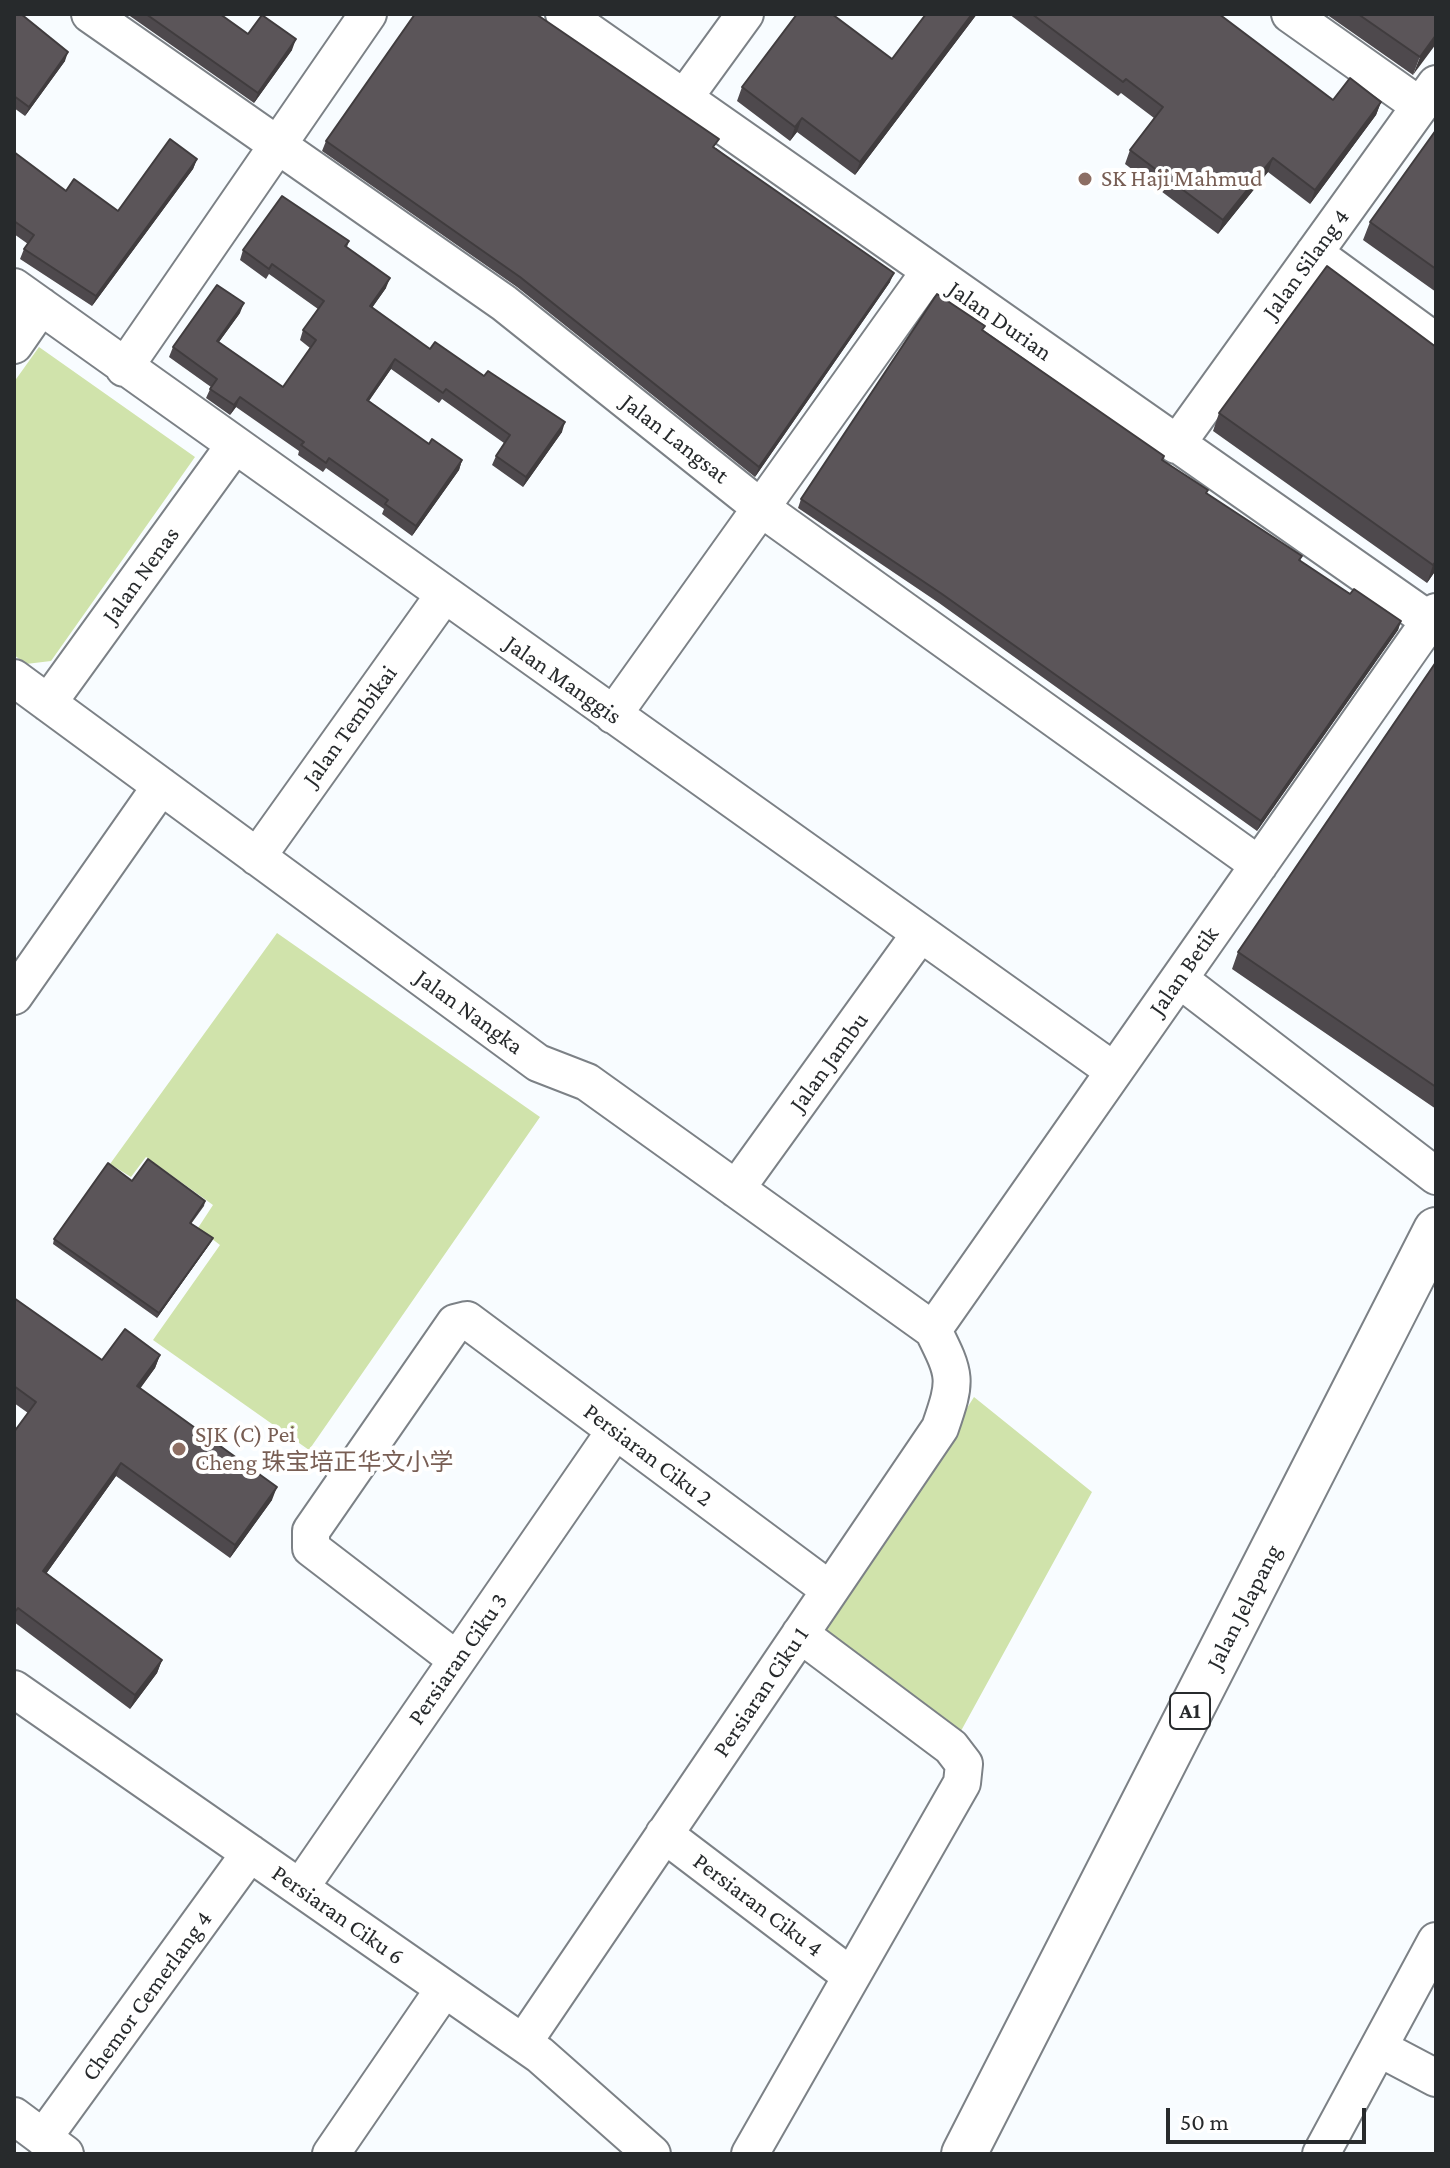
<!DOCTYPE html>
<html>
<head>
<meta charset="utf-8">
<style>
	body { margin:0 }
	#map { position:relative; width:1450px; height:2168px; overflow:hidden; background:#f8fcff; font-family:"Crimson Pro",serif }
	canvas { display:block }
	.frame { position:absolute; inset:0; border:16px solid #272a2c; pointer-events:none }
	.scale { position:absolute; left:1166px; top:2108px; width:200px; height:36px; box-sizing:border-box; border:4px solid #272a2c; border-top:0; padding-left:10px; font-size:24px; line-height:28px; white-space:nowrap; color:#272a2c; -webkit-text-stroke:6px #fff; paint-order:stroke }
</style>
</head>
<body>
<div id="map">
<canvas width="1450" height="2168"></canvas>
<div class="frame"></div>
<div class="scale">50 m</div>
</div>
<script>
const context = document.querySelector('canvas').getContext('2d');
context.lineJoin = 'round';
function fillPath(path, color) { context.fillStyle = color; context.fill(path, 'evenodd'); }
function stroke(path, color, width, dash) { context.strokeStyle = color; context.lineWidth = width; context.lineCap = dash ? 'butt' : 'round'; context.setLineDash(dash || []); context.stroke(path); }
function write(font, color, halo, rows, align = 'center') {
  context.font = font + ' "Crimson Pro","Noto Sans SC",serif'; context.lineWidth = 8; context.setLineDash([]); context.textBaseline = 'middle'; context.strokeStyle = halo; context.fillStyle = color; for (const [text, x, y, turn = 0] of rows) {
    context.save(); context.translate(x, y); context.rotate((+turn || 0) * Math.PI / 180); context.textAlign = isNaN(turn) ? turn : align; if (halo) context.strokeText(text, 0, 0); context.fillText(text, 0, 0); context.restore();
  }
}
const green = new Path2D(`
	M 39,347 L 195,457 L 51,661 L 26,664 L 14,655 L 14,382 Z
	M 277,933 L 540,1117 L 309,1450 L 153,1340 L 220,1245 L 198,1228 L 213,1205 L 146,1157 L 131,1177 L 110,1164 Z
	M 974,1397 L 1092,1492 L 956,1740 L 825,1632 Z`);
const minor = new Path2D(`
	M 90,14 L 504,303 L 761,508 L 1259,865
	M 564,14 L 1436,625
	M 1290,14 L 1420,106
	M 684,98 L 745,14
	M 1314,253 L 1436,342
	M 14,287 L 1114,1071
	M 14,345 L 41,306
	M 124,368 L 368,14
	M 1176,445 L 1436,84
	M 14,678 L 538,1063 L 587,1082 L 933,1330 C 956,1376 957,1379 940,1428 L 523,2043
	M 48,703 L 234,446
	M 613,715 L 930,271
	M 257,857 L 444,595
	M 1179,979 L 1436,1176
	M 14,996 L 161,786
	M 736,1189 L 920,934
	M 933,1330 L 1436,612
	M 457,1660 L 311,1548 L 311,1531 L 455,1323 L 467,1320 L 830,1590
	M 14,1689 L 540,2055 L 652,2154
	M 664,1834 L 851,1976
	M 300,1888 L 615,1431
	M 1381,2049 L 1436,2078
	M 14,2116 L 65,2154
	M 43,2138 L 250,1853
	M 331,2154 L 444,1989
	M 750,2154 L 962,1783 L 964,1764 L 951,1747 L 800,1634
	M 1321,2154 L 1436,1941`);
const major = new Path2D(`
	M 964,2154 L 1436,1230`);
const wall = new Path2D(`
	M 14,14 L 65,61 L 25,116 L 14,108 Z
	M 127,14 L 220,14 L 248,34 L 292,50 L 254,103 Z
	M 926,14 L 977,14 L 855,175 L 797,132 L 790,141 L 737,101 L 742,87 L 892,59 Z
	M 1009,14 L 1219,14 L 1333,100 L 1381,102 L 1376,115 L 1310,204 L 1268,172 L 1218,234 L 1125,164 L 1130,150 L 1154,118 L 1121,93 L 1118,96 Z
	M 1326,14 L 1436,14 L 1413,75 Z
	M 1436,130 L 1436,292 L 1363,240 L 1370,222 Z
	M 326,141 L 716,148 L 890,282 L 755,477 L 517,287 L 322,151 Z
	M 14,152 L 66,191 L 118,211 L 197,159 L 193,169 L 92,306 L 20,259 L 24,249 L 28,244 L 14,234 Z
	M 349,241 L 347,247 L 386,288 L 372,308 L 430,349 L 562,432 L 523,487 L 492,465 L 496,456 L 504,443 L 442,399 L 439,403 L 391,369 L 369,401 L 429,444 L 462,460 L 459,470 L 412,536 L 382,514 L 384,509 L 326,468 L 323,472 L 298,455 L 299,451 L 236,407 L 230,415 L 206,398 L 211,387 L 169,357 L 173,347 L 240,313 L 219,342 L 283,387 L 310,348 L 300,340 L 303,330 L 318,309 L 269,274 L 266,279 L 240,260 L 243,250 Z
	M 983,331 L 1206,493 L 1302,556 L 1300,561 L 1350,594 L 1401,621 L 1398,630 L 1257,831 L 939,603 L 798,508 L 801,499 Z
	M 1436,347 L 1436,570 L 1427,583 L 1213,431 L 1219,413 Z
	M 1436,662 L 1436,1109 L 1232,969 L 1238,952 Z
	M 132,1181 L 205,1201 L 204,1206 L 191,1224 L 211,1242 L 157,1318 L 53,1244 L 54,1239 Z
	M 14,1298 L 102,1360 L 160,1355 L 155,1368 L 140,1388 L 272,1500 L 230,1558 L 116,1476 L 46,1574 L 162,1660 L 157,1673 L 130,1709 L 14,1622 L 14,1432 L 28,1413 L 14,1403 Z`);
const shadedWall = new Path2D(`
	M 972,14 L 977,14 L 855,175 L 860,162 Z
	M 1436,35 L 1436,44 L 1413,75 L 1420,57 Z
	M 296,39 L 292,50 L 254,103 L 258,93 Z
	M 68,52 L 65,61 L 25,116 L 29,107 Z
	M 1381,102 L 1376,115 L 1310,204 L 1315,190 Z
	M 802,118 L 797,132 L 790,141 L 795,127 Z
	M 1273,158 L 1268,172 L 1218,234 L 1223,220 Z
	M 197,159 L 193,169 L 92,306 L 96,296 Z
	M 894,273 L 890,282 L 755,477 L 759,467 Z
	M 390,278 L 386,288 L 366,316 L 370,306 Z
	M 244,303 L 240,313 L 213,350 L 217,341 Z
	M 395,359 L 391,369 L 363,409 L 367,400 Z
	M 240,397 L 236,407 L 230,415 L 234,405 Z
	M 565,422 L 562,432 L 523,487 L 526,477 Z
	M 462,460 L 459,470 L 412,536 L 416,526 Z
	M 1436,561 L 1436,570 L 1427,583 L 1433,565 Z
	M 1401,621 L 1398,630 L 1257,831 L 1261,821 Z
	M 213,1238 L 211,1242 L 157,1318 L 159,1313 Z
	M 160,1355 L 155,1368 L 132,1400 L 137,1386 Z
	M 121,1463 L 116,1476 L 38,1585 L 43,1571 Z
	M 277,1487 L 272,1500 L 230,1558 L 235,1545 Z
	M 162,1660 L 157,1673 L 130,1709 L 135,1695 Z`);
const building = new Path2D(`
	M 14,14 L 21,14 L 68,52 L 29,107 L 14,96 Z
	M 146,14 L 220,14 L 248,34 L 262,15 L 296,39 L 258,93 Z
	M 415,14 L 536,14 L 719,139 L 713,147 L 894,273 L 759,467 L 520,277 L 326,141 Z
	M 797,14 L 832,14 L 892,59 L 926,14 L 972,14 L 860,162 L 802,118 L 795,127 L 742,87 Z
	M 1032,14 L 1219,14 L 1333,100 L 1350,78 L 1381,102 L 1315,190 L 1273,158 L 1223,220 L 1130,150 L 1163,107 L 1126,79 L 1123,82 Z
	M 1358,14 L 1436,14 L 1436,35 L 1420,57 Z
	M 1436,130 L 1436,269 L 1370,222 Z
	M 170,139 L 197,159 L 96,296 L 24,249 L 34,235 L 14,221 L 14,152 L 66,191 L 74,179 L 118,211 Z
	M 282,196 L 349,241 L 345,246 L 390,278 L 370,306 L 430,349 L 435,342 L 484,376 L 488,371 L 565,422 L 526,477 L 496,456 L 510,435 L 446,389 L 443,393 L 395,359 L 367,400 L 429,444 L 432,439 L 462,460 L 416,526 L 385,504 L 388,500 L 329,458 L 326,463 L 301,445 L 304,442 L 240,397 L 234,405 L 210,389 L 217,379 L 173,347 L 217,285 L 244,303 L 217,341 L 283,387 L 316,340 L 303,330 L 324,301 L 272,264 L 269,269 L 243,250 Z
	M 1327,266 L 1436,347 L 1436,561 L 1433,565 L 1219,413 Z
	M 937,294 L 985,326 L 982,330 L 1164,456 L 1162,460 L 1208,490 L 1206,493 L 1302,556 L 1299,560 L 1350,594 L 1354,589 L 1401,621 L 1261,821 L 942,594 L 801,499 Z
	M 1436,662 L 1436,1087 L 1238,952 Z
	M 148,1159 L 205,1201 L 190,1223 L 213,1238 L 159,1313 L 54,1239 L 108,1163 L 132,1181 Z
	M 14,1298 L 102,1360 L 125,1329 L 160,1355 L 137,1386 L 277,1487 L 235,1545 L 121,1463 L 43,1571 L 162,1660 L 135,1695 L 18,1608 L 14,1613 L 14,1432 L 36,1402 L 14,1386 Z`);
const markers = [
	[1085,179,8,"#8d6e63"],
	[179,1449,8,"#8d6e63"]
];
const shields = [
	[1190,1711,40]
];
const shieldNames = [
	["A1",1190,1711]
];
const educationNames = [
	["SK Haji Mahmud",1101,179],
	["SJK (C) Pei",195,1435],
	["Cheng 珠宝培正华文小学",195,1463]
];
const streetNames = [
	["Jalan Silang 4",1306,264,-54],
	["Jalan Durian",1000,321,35],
	["Jalan Langsat",675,439,38],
	["Jalan Nenas",141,575,-54],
	["Jalan Manggis",563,680,35],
	["Jalan Tembikai",350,726,-54],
	["Jalan Betik",1184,971,-55],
	["Jalan Nangka",469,1012,36],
	["Jalan Jambu",829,1062,-54],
	["Persiaran Ciku 2",648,1455,37],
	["Jalan Jelapang",1244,1607,-63],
	["Persiaran Ciku 3",458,1659,-55],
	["Persiaran Ciku 1",761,1692,-56],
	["Persiaran Ciku 4",758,1905,37],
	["Persiaran Ciku 6",338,1915,35],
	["Chemor Cemerlang 4",147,1996,-54]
];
fillPath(green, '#d0e3ab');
stroke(minor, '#7c8186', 40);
stroke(major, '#7c8186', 48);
stroke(minor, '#fff', 36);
stroke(major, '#fff', 44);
fillPath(wall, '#4e494d');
fillPath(shadedWall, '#403c3e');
fillPath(building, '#5b5559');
stroke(building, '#403c3e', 2);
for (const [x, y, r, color] of markers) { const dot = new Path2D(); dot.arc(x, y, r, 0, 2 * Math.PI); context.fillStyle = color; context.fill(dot); stroke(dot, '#fff', 3); }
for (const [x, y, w] of shields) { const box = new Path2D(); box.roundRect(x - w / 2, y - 18, w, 36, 6); context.fillStyle = '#fff'; context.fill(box); stroke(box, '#272a2c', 2); }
write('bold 22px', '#272a2c', null, shieldNames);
write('24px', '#785e54', '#fff', educationNames, 'left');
write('24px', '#272a2c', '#fff', streetNames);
</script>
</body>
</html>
